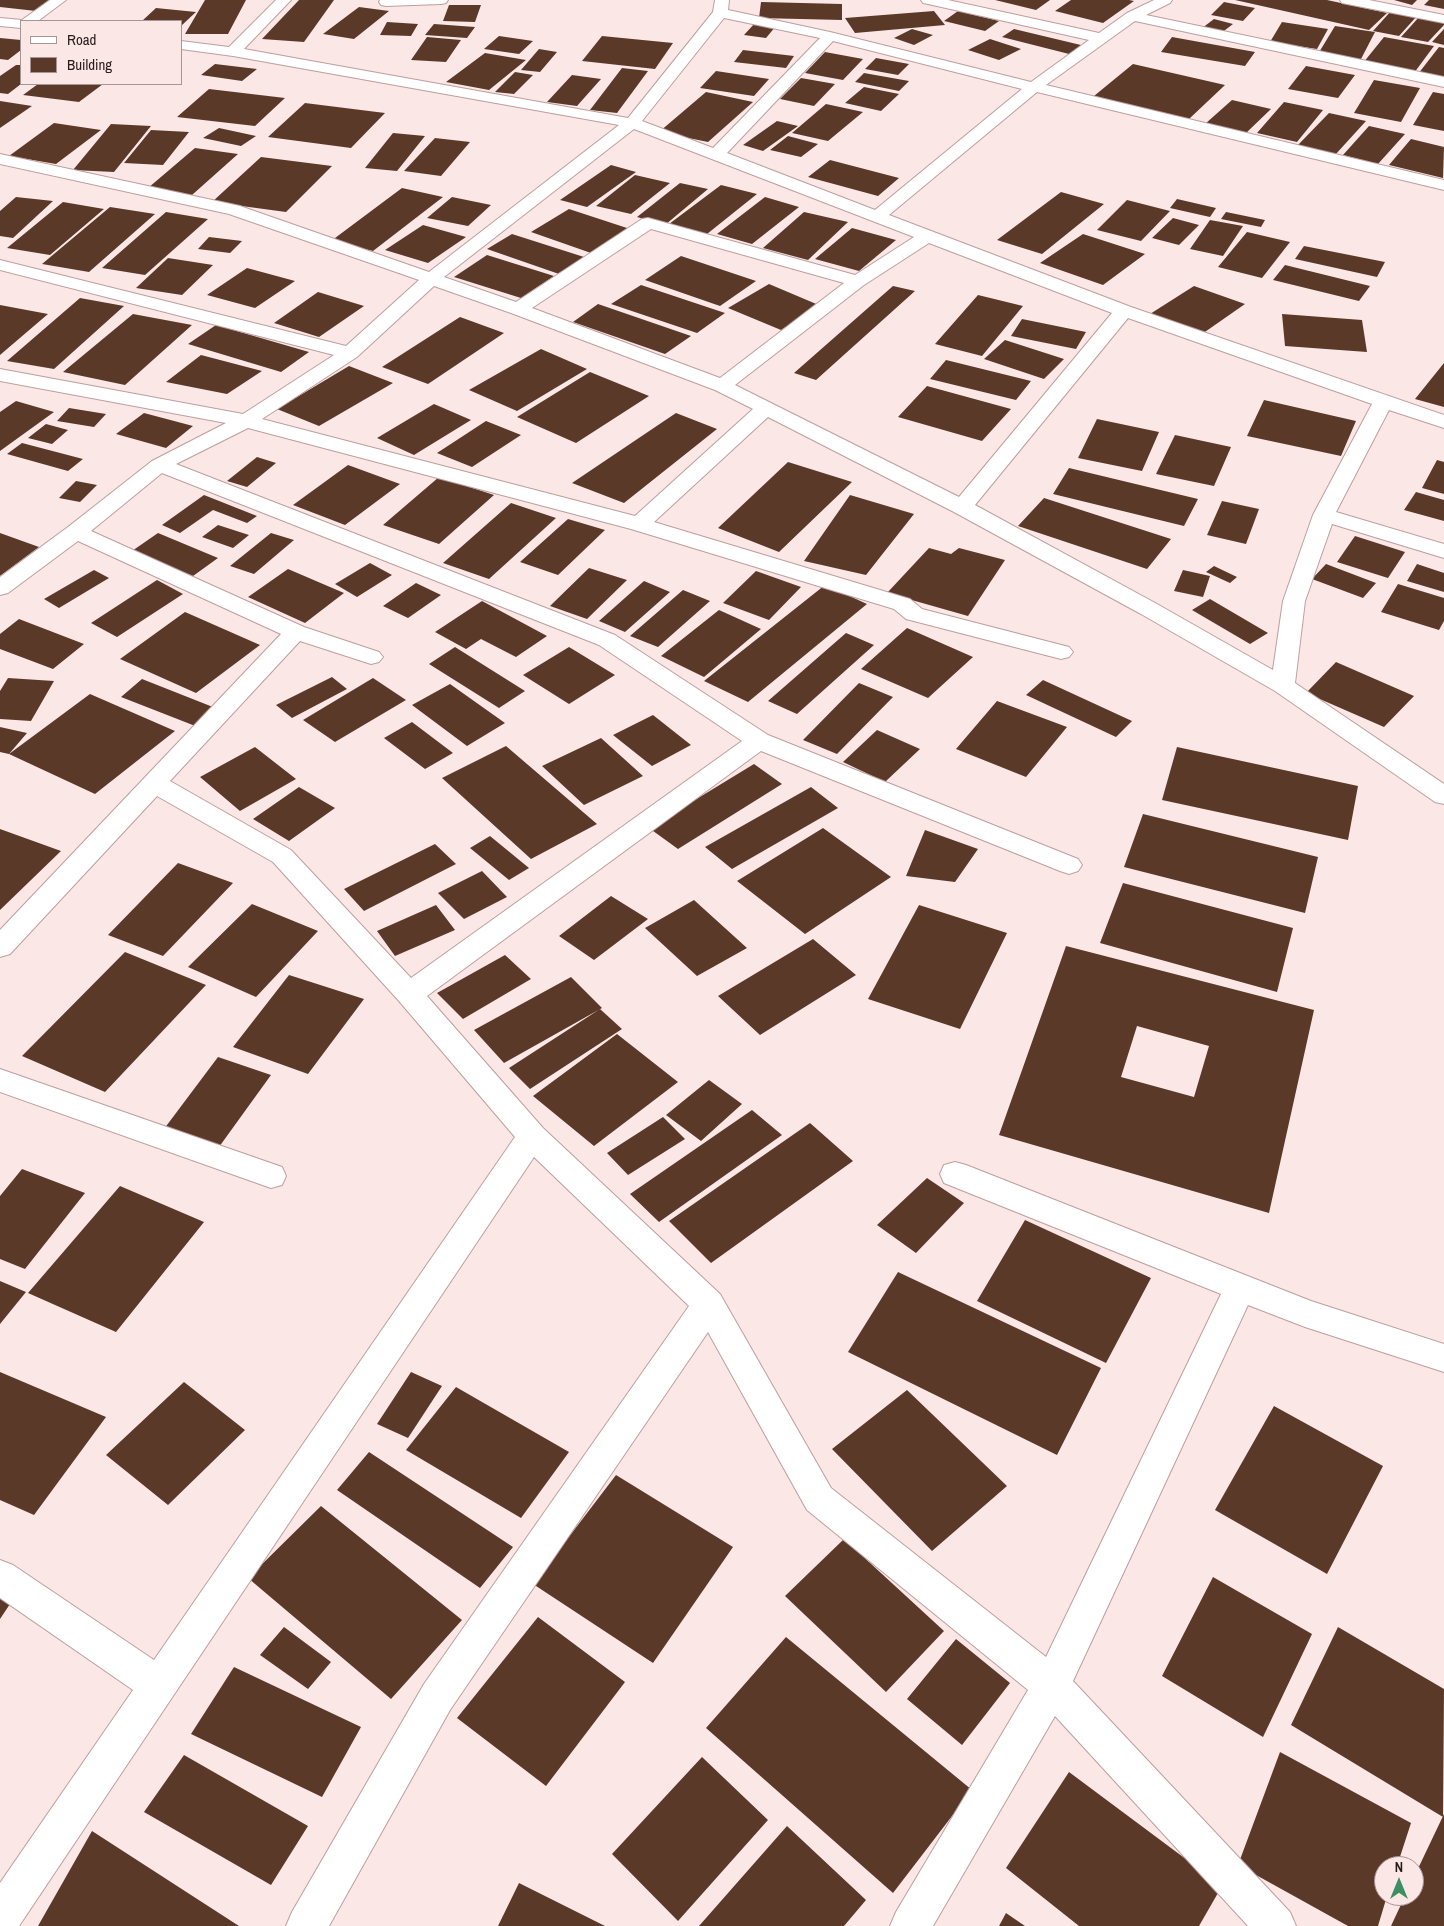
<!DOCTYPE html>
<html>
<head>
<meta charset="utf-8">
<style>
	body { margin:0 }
	#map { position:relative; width:1444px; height:1926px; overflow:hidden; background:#fce7e7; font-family:"Archivo Narrow",sans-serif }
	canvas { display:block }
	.legend { position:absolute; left:20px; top:20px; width:162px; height:65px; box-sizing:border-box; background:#fce7e7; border:1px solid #a79596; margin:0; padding:6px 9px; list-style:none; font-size:15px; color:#281b1c }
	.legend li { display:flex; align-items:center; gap:10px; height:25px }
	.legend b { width:25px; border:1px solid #a79596 }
	.north { position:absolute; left:1374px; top:1856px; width:50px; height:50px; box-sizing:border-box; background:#fce7e7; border:1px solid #a79596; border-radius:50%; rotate:0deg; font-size:14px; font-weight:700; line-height:20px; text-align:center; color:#281b1c }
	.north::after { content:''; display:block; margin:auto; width:18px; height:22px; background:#3c8f61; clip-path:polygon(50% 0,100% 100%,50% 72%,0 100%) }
</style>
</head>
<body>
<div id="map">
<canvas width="1444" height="1926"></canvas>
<ul class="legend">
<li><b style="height:6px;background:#fff"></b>Road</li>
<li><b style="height:14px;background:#5b3929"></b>Building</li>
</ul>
<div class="north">N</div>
</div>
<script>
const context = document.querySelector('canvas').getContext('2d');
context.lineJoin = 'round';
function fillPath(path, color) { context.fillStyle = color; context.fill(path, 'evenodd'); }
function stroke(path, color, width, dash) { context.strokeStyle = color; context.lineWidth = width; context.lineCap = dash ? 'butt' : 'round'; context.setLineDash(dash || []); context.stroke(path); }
const building = new Path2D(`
	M 0,0 L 51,0 L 36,11 L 0,7 Z
	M 205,0 L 246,0 L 228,34 L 185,34 Z
	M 299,0 L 334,0 L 304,42 L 262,39 Z
	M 995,0 L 1050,0 L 1036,10 Z
	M 1071,0 L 1129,0 L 1134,1 L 1103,23 L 1055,11 Z
	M 1235,0 L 1327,0 L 1387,13 L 1369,30 Z
	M 1394,0 L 1417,0 L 1412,5 Z
	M 1429,0 L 1444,0 L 1444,9 L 1424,5 Z
	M 761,2 L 842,4 L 842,20 L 759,18 Z
	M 1224,2 L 1255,8 L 1243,21 L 1211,15 Z
	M 449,5 L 481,5 L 475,22 L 443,21 Z
	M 359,7 L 389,11 L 354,39 L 323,34 Z
	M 156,8 L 196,12 L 181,26 L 181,21 L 142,21 Z
	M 934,11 L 945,25 L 855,33 L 845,18 Z
	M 958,11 L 999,21 L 985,31 L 944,21 Z
	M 1391,11 L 1417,16 L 1399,36 L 1373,31 Z
	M 1420,16 L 1444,21 L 1444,25 L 1428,42 L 1401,37 Z
	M 1214,19 L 1233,24 L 1216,37 L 1197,32 Z
	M 387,22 L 418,24 L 411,36 L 380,35 Z
	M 1282,22 L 1328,29 L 1317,49 L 1270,42 Z
	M 755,23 L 776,26 L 766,38 L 744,35 Z
	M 434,24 L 475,27 L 467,38 L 425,35 Z
	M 1335,26 L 1375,32 L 1360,61 L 1318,54 Z
	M 912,29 L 933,35 L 914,45 L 894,38 Z
	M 1014,29 L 1085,46 L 1073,55 L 1002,37 Z
	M 1444,29 L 1444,45 L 1432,42 Z
	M 499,36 L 533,41 L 519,54 L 484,49 Z
	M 602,36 L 673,43 L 655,69 L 582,61 Z
	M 427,37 L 461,40 L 446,62 L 411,60 Z
	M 1172,37 L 1255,52 L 1245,66 L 1161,52 Z
	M 1384,37 L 1434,46 L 1414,73 L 1363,63 Z
	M 0,38 L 21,40 L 21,50 L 8,60 L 0,59 Z
	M 990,39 L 1021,49 L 999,60 L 968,50 Z
	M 1439,47 L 1444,48 L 1444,79 L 1418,74 Z
	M 539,49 L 557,52 L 540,72 L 521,70 Z
	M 743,50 L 794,56 L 786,68 L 734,62 Z
	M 825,52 L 863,59 L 843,80 L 805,73 Z
	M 485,53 L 526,60 L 489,90 L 446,82 Z
	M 876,58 L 909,64 L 898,75 L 865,69 Z
	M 215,64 L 257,69 L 242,81 L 201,75 Z
	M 1133,64 L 1225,85 L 1189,119 L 1094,96 Z
	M 16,65 L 21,65 L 21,84 L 8,94 L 0,93 L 0,76 Z
	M 1306,66 L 1355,75 L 1338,98 L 1288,89 Z
	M 622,68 L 648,71 L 617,113 L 590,110 Z
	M 716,71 L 769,79 L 754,96 L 700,88 Z
	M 515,72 L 533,75 L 514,94 L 495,92 Z
	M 864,73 L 909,81 L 899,91 L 855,82 Z
	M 572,75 L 601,79 L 577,106 L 547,102 Z
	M 801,78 L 835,84 L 814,106 L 780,99 Z
	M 1374,80 L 1420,88 L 1401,122 L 1354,113 Z
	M 38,84 L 103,84 L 79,102 L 23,95 Z
	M 864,87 L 899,94 L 881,111 L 845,103 Z
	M 209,89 L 285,98 L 255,126 L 177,117 Z
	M 706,92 L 753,102 L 708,142 L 659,132 Z
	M 1433,92 L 1444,94 L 1444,131 L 1413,125 Z
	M 1232,100 L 1271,109 L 1245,134 L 1205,124 Z
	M 0,101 L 32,106 L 0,128 Z
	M 1284,102 L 1323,110 L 1297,142 L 1257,133 Z
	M 305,103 L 385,113 L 351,148 L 268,137 Z
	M 826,104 L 863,112 L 828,141 L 792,133 Z
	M 1329,113 L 1366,121 L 1335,155 L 1297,146 Z
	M 777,121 L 798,126 L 763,151 L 743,145 Z
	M 54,123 L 101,130 L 56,164 L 9,156 Z
	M 111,124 L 151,126 L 114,172 L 73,170 Z
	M 1369,126 L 1405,134 L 1378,164 L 1343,155 Z
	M 219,128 L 256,136 L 241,146 L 203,138 Z
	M 151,130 L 189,132 L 163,165 L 124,163 Z
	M 393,133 L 425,136 L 397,171 L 365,168 Z
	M 788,136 L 818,144 L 801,157 L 770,150 Z
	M 435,138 L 470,142 L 441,176 L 404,171 Z
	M 1411,139 L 1444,147 L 1443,178 L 1389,165 Z
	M 195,148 L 238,154 L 192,195 L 148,188 Z
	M 261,157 L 332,166 L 286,212 L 212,202 Z
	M 830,160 L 899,178 L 878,196 L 808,177 Z
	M 611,165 L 636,172 L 587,207 L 560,200 Z
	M 635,175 L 670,183 L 631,214 L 596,206 Z
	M 680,183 L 708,189 L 665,225 L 637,217 Z
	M 721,185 L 757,194 L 707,234 L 669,224 Z
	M 402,188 L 443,197 L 373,251 L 331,241 Z
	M 1061,192 L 1104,204 L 1042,254 L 997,240 Z
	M 16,197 L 53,201 L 13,238 L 0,236 L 0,211 Z
	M 452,197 L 491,205 L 468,226 L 427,218 Z
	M 765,197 L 799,207 L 752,244 L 717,234 Z
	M 1177,199 L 1216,208 L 1210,217 L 1170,208 Z
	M 1127,200 L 1170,211 L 1141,241 L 1097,230 Z
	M 63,202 L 104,209 L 50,255 L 7,248 Z
	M 110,207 L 155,214 L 89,272 L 42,264 Z
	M 569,209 L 630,229 L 591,253 L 531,232 Z
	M 166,212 L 208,219 L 145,275 L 102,268 Z
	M 804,212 L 848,222 L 808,260 L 763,248 Z
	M 1226,212 L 1265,220 L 1261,227 L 1221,219 Z
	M 1173,218 L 1199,225 L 1179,245 L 1152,238 Z
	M 1210,220 L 1243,226 L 1223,256 L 1190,249 Z
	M 423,225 L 466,237 L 428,263 L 385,250 Z
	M 852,228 L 896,240 L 859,271 L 815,259 Z
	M 1247,232 L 1290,242 L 1262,278 L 1218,267 Z
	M 512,234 L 584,257 L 559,274 L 487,249 Z
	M 1083,234 L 1145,254 L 1103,285 L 1040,263 Z
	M 209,237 L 242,241 L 230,253 L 198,249 Z
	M 1304,246 L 1385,262 L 1377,277 L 1295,259 Z
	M 487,255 L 554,276 L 521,298 L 454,277 Z
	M 681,256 L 756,281 L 720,306 L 645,280 Z
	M 168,258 L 213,265 L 182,295 L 136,288 Z
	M 1285,265 L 1370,286 L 1359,301 L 1273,280 Z
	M 247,268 L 295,281 L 255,308 L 207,295 Z
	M 769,284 L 821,306 L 781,330 L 728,308 Z
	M 641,285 L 725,313 L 697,333 L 611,304 Z
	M 893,286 L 915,291 L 816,380 L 794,373 Z
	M 1194,286 L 1245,304 L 1202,334 L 1150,314 Z
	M 318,292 L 364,306 L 319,337 L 274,323 Z
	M 978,295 L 1023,306 L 982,356 L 935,344 Z
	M 80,298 L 124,306 L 54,369 L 7,361 Z
	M 598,304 L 691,336 L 665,354 L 573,322 Z
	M 0,305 L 48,314 L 0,355 Z
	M 133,314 L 192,325 L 125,385 L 63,372 Z
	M 1282,314 L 1362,320 L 1367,352 L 1285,346 Z
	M 460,317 L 504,333 L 428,384 L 382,367 Z
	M 1022,319 L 1086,332 L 1076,349 L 1011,336 Z
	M 216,325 L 309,352 L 281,372 L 188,344 Z
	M 1005,340 L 1064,359 L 1044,379 L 984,359 Z
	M 541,349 L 587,369 L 517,411 L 469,390 Z
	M 201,355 L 262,371 L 227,394 L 166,382 Z
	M 946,360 L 1031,381 L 1016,400 L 930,379 Z
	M 1444,363 L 1444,407 L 1415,399 Z
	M 349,366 L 393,383 L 319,426 L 277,409 Z
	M 590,372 L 649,396 L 576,443 L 517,417 Z
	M 927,386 L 1011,409 L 982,441 L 898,417 Z
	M 1264,400 L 1356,421 L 1341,456 L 1247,436 Z
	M 16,401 L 54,412 L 0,451 L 0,412 Z
	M 434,404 L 471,420 L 414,455 L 377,438 Z
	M 69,408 L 106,414 L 94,427 L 57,421 Z
	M 144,413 L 193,426 L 166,448 L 116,434 Z
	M 676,413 L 717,429 L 624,503 L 572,483 Z
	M 1097,419 L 1159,432 L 1142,471 L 1078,458 Z
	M 486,421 L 521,435 L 472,467 L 437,453 Z
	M 46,424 L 68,430 L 52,444 L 28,438 Z
	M 1175,435 L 1231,447 L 1214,486 L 1156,474 Z
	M 22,443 L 83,459 L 68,471 L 7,454 Z
	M 257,457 L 276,463 L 247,487 L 227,481 Z
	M 1437,460 L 1444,462 L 1444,494 L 1422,488 Z
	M 788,462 L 852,482 L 779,552 L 718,528 Z
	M 348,465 L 400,484 L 345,525 L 293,505 Z
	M 1069,468 L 1198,499 L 1184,526 L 1053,494 Z
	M 439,477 L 494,495 L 439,544 L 383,525 Z
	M 76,481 L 97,485 L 80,502 L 59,498 Z
	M 1416,492 L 1444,500 L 1444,521 L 1404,510 Z
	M 204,495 L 257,516 L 247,523 L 213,510 L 180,533 L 162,525 Z
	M 850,495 L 914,514 L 866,575 L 804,561 Z
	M 1044,498 L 1171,539 L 1147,569 L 1018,526 Z
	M 1222,501 L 1259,509 L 1246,544 L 1207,535 Z
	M 511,503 L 556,518 L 489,579 L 443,563 Z
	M 568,519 L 605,530 L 558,575 L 520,562 Z
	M 218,525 L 249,535 L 233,548 L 202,537 Z
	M 0,533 L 39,547 L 0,576 Z
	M 158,533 L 218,558 L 193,576 L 132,551 Z
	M 271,533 L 294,540 L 254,574 L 230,566 Z
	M 1355,536 L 1405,552 L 1388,578 L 1337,562 Z
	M 929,548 L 951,554 L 959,548 L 1005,560 L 968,616 L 887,593 Z
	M 370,563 L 392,575 L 357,597 L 335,584 Z
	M 1326,564 L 1376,583 L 1363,598 L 1312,579 Z
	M 1417,564 L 1444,573 L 1444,592 L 1407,581 Z
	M 1214,566 L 1237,577 L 1230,583 L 1206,572 Z
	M 589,568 L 627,580 L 587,619 L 550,606 Z
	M 288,569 L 344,593 L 305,623 L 248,597 Z
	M 94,570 L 109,578 L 59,608 L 44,599 Z
	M 1183,570 L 1210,576 L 1203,597 L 1174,591 Z
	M 756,571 L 801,587 L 769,620 L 723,603 Z
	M 157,580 L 183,594 L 117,637 L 91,623 Z
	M 644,581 L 670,592 L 625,632 L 599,621 Z
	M 416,583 L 441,595 L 408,618 L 383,606 Z
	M 1398,584 L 1444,598 L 1444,621 L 1439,630 L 1381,612 Z
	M 825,585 L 867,604 L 748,702 L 704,681 Z
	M 683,590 L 710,601 L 658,647 L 630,636 Z
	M 1210,599 L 1268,633 L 1250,644 L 1192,610 Z
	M 482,601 L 547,636 L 516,657 L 481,639 L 466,649 L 435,632 Z
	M 719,610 L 761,629 L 704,677 L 661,656 Z
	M 185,612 L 260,645 L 196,693 L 120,659 Z
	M 19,619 L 84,644 L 53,669 L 0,649 L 0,634 Z
	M 907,628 L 973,657 L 928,698 L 861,669 Z
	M 846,633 L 874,645 L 797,714 L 768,701 Z
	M 455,647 L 525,691 L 499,708 L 429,664 Z
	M 569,647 L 615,675 L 569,704 L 523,675 Z
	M 1336,662 L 1414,696 L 1384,727 L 1306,693 Z
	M 332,677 L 347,689 L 292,718 L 276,705 Z
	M 8,678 L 54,681 L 31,721 L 0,719 L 0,691 Z
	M 373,678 L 406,700 L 335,742 L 303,720 Z
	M 142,679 L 223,711 L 203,729 L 121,697 Z
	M 1043,680 L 1132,721 L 1116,737 L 1026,695 Z
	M 859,683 L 893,697 L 837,754 L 803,740 Z
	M 450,684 L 505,723 L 467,746 L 412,705 Z
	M 90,694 L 175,731 L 95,794 L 9,754 Z
	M 997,701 L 1067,727 L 1026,777 L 956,749 Z
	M 653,715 L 691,745 L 652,766 L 613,735 Z
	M 412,722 L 453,753 L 425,769 L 384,738 Z
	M 0,727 L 27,733 L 9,754 L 0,752 Z
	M 877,730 L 920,749 L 885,782 L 843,762 Z
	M 601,738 L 643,776 L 584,805 L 542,766 Z
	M 506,746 L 597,824 L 531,859 L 442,778 Z
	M 255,747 L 296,779 L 240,811 L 200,777 Z
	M 1177,747 L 1358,786 L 1348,840 L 1162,800 Z
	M 754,764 L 782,784 L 678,849 L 649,828 Z
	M 299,787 L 335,808 L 289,841 L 253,819 Z
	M 811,787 L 838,808 L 732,869 L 705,847 Z
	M 1143,814 L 1318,857 L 1305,913 L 1124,867 Z
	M 823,828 L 891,877 L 805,934 L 737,881 Z
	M 0,829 L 61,851 L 0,910 Z
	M 925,830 L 978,849 L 955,882 L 906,876 Z
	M 490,836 L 529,868 L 509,880 L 470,848 Z
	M 435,844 L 456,864 L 364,911 L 344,889 Z
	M 178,863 L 233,883 L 163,956 L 108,935 Z
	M 482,871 L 507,897 L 464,919 L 438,893 Z
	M 1123,883 L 1293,928 L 1277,992 L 1100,943 Z
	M 611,896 L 648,919 L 594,960 L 559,936 Z
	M 694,900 L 747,948 L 697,976 L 645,928 Z
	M 252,904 L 318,931 L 256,997 L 188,967 Z
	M 436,905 L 455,930 L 395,956 L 377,931 Z
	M 919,905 L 1007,933 L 960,1029 L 868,999 Z
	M 813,939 L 856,975 L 760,1035 L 718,996 Z
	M 1066,946 L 1314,1010 L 1269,1213 L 999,1135 ZM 1137,1026 L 1209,1046 L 1194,1097 L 1121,1077 Z
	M 125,952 L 206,985 L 105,1092 L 22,1056 Z
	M 505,955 L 531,979 L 463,1019 L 437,993 Z
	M 289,975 L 364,999 L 308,1074 L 233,1047 Z
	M 571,977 L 602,1008 L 504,1063 L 474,1030 Z
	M 600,1009 L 622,1029 L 530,1089 L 509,1068 Z
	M 617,1034 L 678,1082 L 594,1146 L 533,1096 Z
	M 218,1057 L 271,1075 L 219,1147 L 164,1129 Z
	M 709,1080 L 742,1104 L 701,1141 L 666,1115 Z
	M 752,1110 L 782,1135 L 659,1222 L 630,1194 Z
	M 663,1117 L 685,1139 L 628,1175 L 607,1153 Z
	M 810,1123 L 853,1161 L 711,1263 L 669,1221 Z
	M 22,1169 L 85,1193 L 25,1269 L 0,1259 L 0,1196 Z
	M 927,1178 L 964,1203 L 916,1253 L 877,1225 Z
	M 120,1186 L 204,1222 L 116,1332 L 28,1293 Z
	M 1025,1220 L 1151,1278 L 1106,1363 L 977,1301 Z
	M 898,1272 L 1101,1368 L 1057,1455 L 848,1352 Z
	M 0,1281 L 26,1292 L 0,1324 Z
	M 0,1372 L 106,1417 L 34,1515 L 0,1500 Z
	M 411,1372 L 442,1386 L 408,1438 L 377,1424 Z
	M 184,1382 L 245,1430 L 168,1505 L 106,1455 Z
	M 456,1387 L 569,1452 L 521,1518 L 406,1450 Z
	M 907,1390 L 1007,1486 L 932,1551 L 832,1449 Z
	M 1274,1406 L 1383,1466 L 1327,1574 L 1215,1510 Z
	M 369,1452 L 513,1547 L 480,1588 L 337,1490 Z
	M 616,1475 L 733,1547 L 653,1663 L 533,1584 Z
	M 321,1506 L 462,1620 L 391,1699 L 248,1578 Z
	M 844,1539 L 944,1631 L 886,1692 L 785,1596 Z
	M 1213,1577 L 1312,1634 L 1263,1737 L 1162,1676 Z
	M 0,1596 L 12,1601 L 0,1619 Z
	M 538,1617 L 625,1682 L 546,1786 L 457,1718 Z
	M 284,1627 L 331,1662 L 308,1689 L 260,1655 Z
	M 1338,1627 L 1444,1689 L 1443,1817 L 1291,1725 Z
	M 786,1637 L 972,1790 L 893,1893 L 706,1728 Z
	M 956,1639 L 1010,1683 L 962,1745 L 907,1699 Z
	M 234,1667 L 361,1727 L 322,1797 L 191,1734 Z
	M 1280,1752 L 1411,1823 L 1397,1866 L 1384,1866 L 1384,1896 L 1387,1896 L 1378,1926 L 1348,1926 L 1238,1865 Z
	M 184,1755 L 308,1826 L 271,1885 L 144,1812 Z
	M 702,1757 L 768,1820 L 678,1921 L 612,1854 Z
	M 1069,1772 L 1222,1886 L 1199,1926 L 1079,1926 L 1006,1868 Z
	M 1444,1814 L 1444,1926 L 1391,1926 L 1405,1896 L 1414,1896 L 1414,1877 Z
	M 787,1826 L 866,1900 L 844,1926 L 699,1926 Z
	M 92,1831 L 239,1926 L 38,1926 Z
	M 519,1883 L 605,1926 L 498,1926 Z
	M 1006,1913 L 1025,1926 L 999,1926 Z`);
const minor = new Path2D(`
	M 50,0 L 66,0 L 38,21 L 21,21 L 21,28 L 0,26 L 0,18 L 22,20 Z
	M 276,0 L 291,0 L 244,49 L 628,118 L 713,12 L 715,0 L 729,0 L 728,10 L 830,32 L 1031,82 L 1089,40 L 928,4 L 923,3 L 921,0 L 948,0 L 1099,33 L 1127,13 L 1154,0 L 1172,0 L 1170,3 L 1146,15 L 1444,77 L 1444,87 L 1135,21 L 1046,85 L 1444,180 L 1444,190 L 1037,92 L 889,215 L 1131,307 L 1444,415 L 1444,428 L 1389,410 L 1336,512 L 1444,544 L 1444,558 L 1332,524 L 1305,601 L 1295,683 L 1444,784 L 1444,804 L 1435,802 L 1275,691 L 1141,614 L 954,512 L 768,417 L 654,522 L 910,599 L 922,609 L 1069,647 L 1073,652 L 1069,657 L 1061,659 L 906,619 L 894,609 L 631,529 L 248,428 L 176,464 L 615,635 L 768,735 L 1078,859 L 1082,865 L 1078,871 L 1069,874 L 1060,871 L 761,751 L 427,996 L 543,1128 L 720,1294 L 831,1488 L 1046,1657 L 1221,1294 L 944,1183 L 940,1174 L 944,1165 L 955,1162 L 966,1165 L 1311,1301 L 1444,1344 L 1444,1372 L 1305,1327 L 1248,1305 L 1073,1681 L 1290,1912 L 1296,1926 L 1248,1926 L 1055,1716 L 933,1926 L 890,1926 L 896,1912 L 1028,1690 L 807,1510 L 708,1332 L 450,1710 L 329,1926 L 286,1926 L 292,1912 L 424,1684 L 689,1306 L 534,1157 L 19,1926 L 0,1926 L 0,1883 L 133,1690 L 0,1598 L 0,1560 L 13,1565 L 154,1660 L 515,1137 L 399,1001 L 273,862 L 157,796 L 10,954 L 0,957 L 0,930 L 281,634 L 78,541 L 8,593 L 0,595 L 0,577 L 68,527 L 152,461 L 226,423 L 0,381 L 0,369 L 243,414 L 334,355 L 0,270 L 0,260 L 346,346 L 419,280 L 229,214 L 0,164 L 0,154 L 240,206 L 429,272 L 619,125 L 233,56 L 181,49 L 181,41 L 229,47 ZM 724,18 L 820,38 L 713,148 L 642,121 ZM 833,41 L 1022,89 L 875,210 L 727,153 ZM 634,129 L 914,237 L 855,275 L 648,218 L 642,219 L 516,302 L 444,277 ZM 651,229 L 844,283 L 720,378 L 532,308 ZM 929,243 L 1112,313 L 959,497 L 735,385 L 864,285 ZM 434,286 L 511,313 L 715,390 L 753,409 L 635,516 L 262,419 L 357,357 ZM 1128,318 L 1372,404 L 1313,515 L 1283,601 L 1273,670 L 1157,604 L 975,505 ZM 162,473 L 599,645 L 742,741 L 411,978 L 291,850 L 170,781 L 300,641 L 371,664 L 379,662 L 383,657 L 379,652 L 304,627 L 91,531 Z
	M 380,0 L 448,0 L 446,3 L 441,4 L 386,6 L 381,5 L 379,2 Z
	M 1340,0 L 1369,0 L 1444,15 L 1444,23 L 1347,4 L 1342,3 Z
	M 0,1069 L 282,1167 L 286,1176 L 282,1185 L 271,1188 L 0,1092 Z`);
fillPath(building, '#5b3929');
stroke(minor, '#be9e9e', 2);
fillPath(minor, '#fff');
</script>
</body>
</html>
